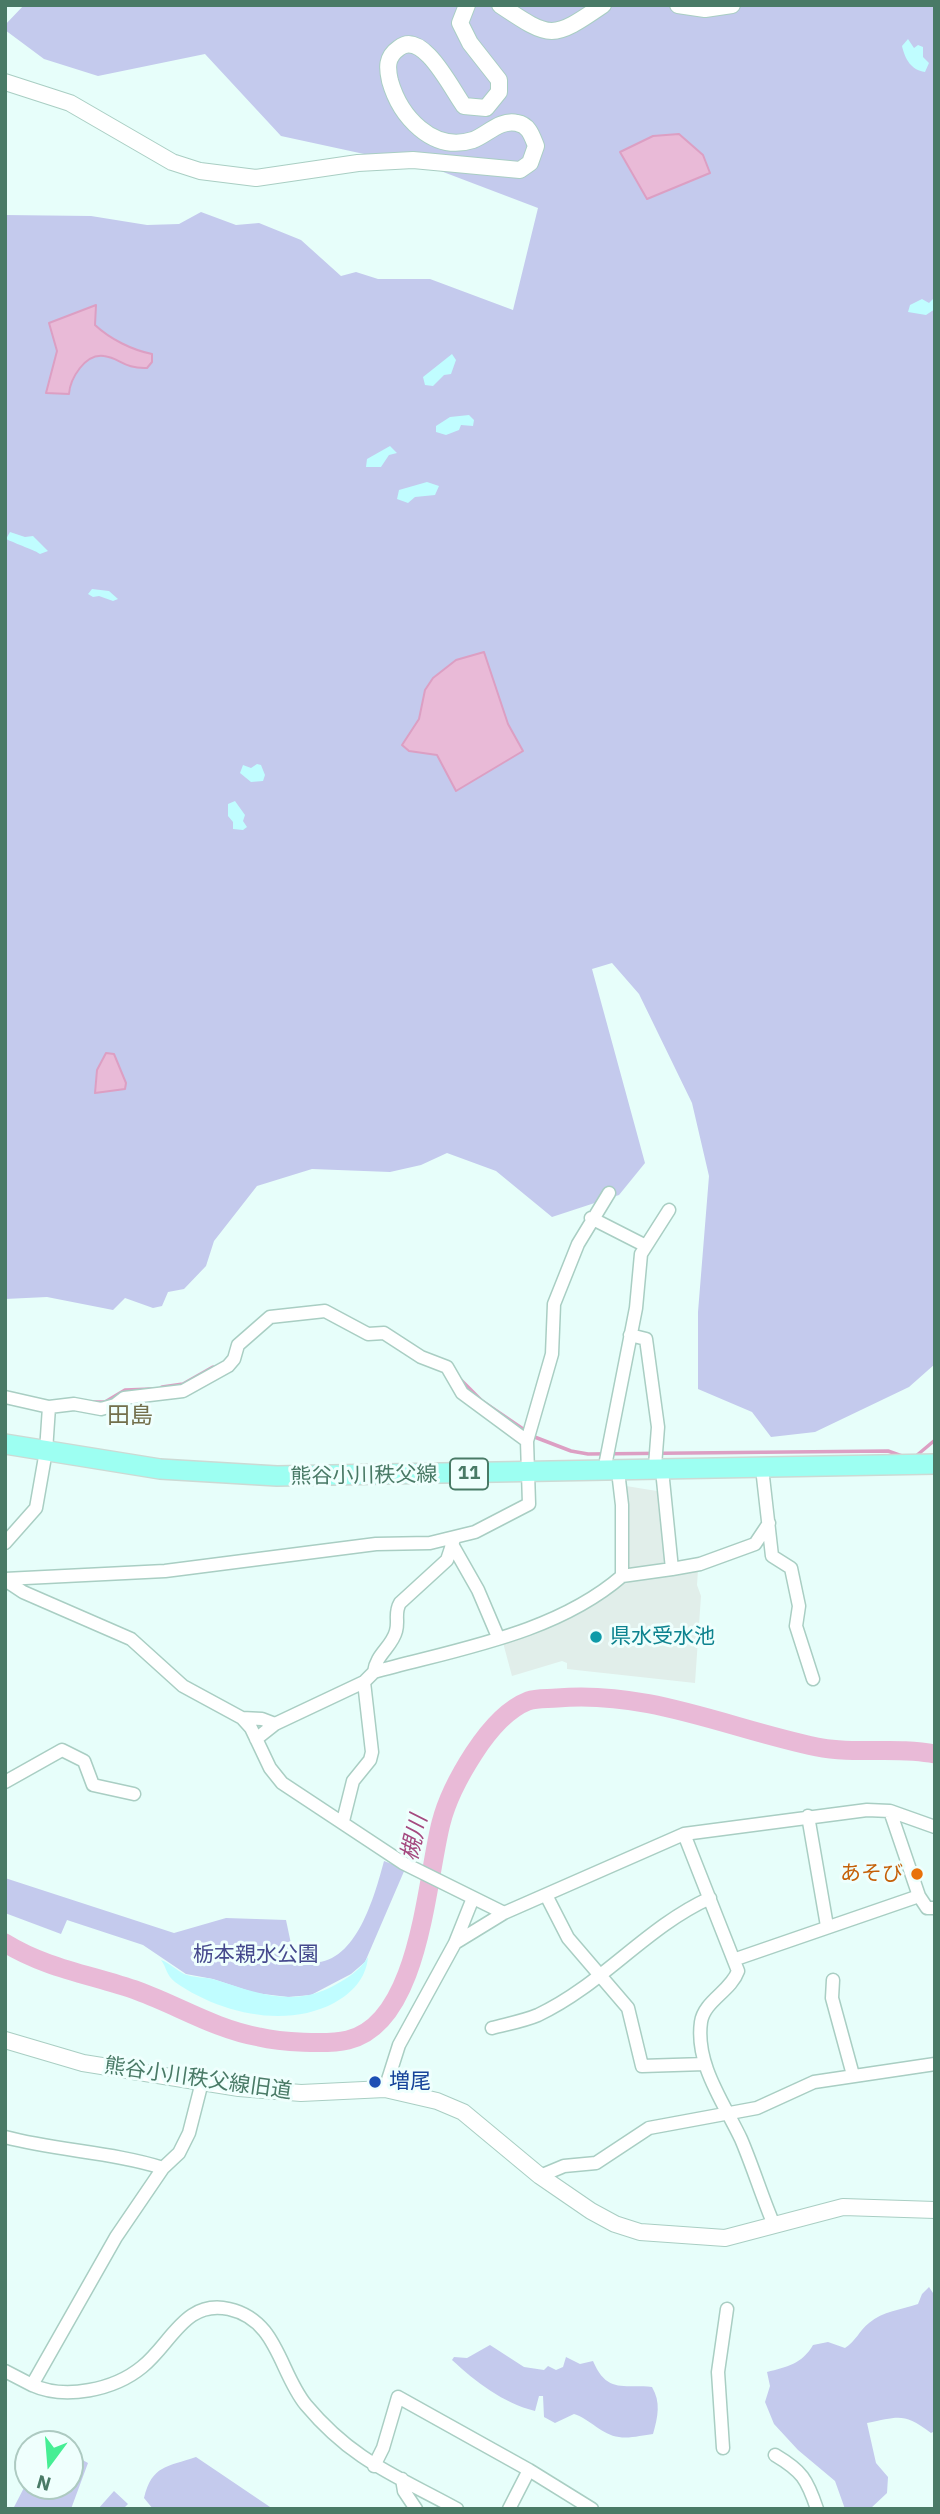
<!DOCTYPE html>
<html>
<head>
<meta charset="utf-8">
<style>
	body { margin:0 }
	#map { position:relative; width:940px; height:2514px; overflow:hidden; background:#e7fefa; font-family:"IBM Plex Sans",sans-serif }
	canvas { display:block }
	.frame { position:absolute; inset:0; border:7px solid #497a66; pointer-events:none }
	.north { position:absolute; left:14px; top:2430px; width:70px; height:70px; box-sizing:border-box; background:#effffd; border:2px solid #adcac1; border-radius:50%; rotate:196deg; font-size:19px; font-weight:700; line-height:28px; text-align:center; color:#497a66 }
	.north::after { content:''; display:block; margin:auto; width:24px; height:32px; background:#45ee94; clip-path:polygon(50% 0,100% 100%,50% 72%,0 100%) }
</style>
</head>
<body>
<div id="map">
<canvas width="940" height="2514"></canvas>
<div class="frame"></div>
<div class="north">N</div>
</div>
<script>
const context = document.querySelector('canvas').getContext('2d');
context.lineJoin = 'round';
function fillPath(path, color) { context.fillStyle = color; context.fill(path, 'evenodd'); }
function stroke(path, color, width, dash) { context.strokeStyle = color; context.lineWidth = width; context.lineCap = dash ? 'butt' : 'round'; context.setLineDash(dash || []); context.stroke(path); }
function write(font, color, halo, rows, align = 'center') {
  context.font = font + ' "IBM Plex Sans","Noto Sans JP",sans-serif'; context.lineWidth = 6; context.setLineDash([]); context.textBaseline = 'middle'; context.strokeStyle = halo; context.fillStyle = color; for (const [text, x, y, turn = 0] of rows) {
    context.save(); context.translate(x, y); context.rotate((+turn || 0) * Math.PI / 180); context.textAlign = isNaN(turn) ? turn : align; if (halo) context.strokeText(text, 0, 0); context.fillText(text, 0, 0); context.restore();
  }
}
const industrial = new Path2D(`
	M 626,1486 L 657,1491 L 661,1497 L 667,1564 L 628,1572 L 624,1489 Z
	M 698,1570 L 697,1585 L 701,1596 L 695,1683 L 567,1669 L 567,1663 L 562,1661 L 512,1676 L 502,1639 L 597,1602 L 624,1581 Z`);
const green = new Path2D(`
	M 24,5 L 935,5 L 935,1364 L 909,1387 L 815,1432 L 771,1437 L 752,1412 L 698,1389 L 698,1312 L 709,1176 L 692,1103 L 639,994 L 612,963 L 592,969 L 645,1163 L 619,1195 L 552,1217 L 496,1171 L 447,1153 L 421,1165 L 390,1172 L 312,1169 L 257,1186 L 214,1241 L 206,1266 L 184,1289 L 168,1292 L 162,1306 L 153,1308 L 125,1298 L 113,1310 L 47,1297 L 5,1299 L 5,215 L 91,216 L 147,225 L 179,224 L 201,212 L 236,225 L 259,223 L 301,240 L 341,276 L 356,272 L 378,279 L 430,279 L 513,310 L 538,208 L 438,170 L 281,136 L 205,54 L 98,76 L 44,59 L 5,30 L 5,25 Z
	M 384,1861 L 405,1869 L 365,1962 L 351,1974 L 311,1995 L 288,1997 L 255,1993 L 213,1979 L 186,1974 L 143,1945 L 67,1920 L 61,1934 L 5,1913 L 5,1878 L 174,1933 L 226,1918 L 286,1920 L 294,1958 C 351,1982 373,1902 384,1861 Z
	M 929,2287 L 935,2296 L 935,2431 L 931,2433 C 903,2412 899,2417 867,2423 L 876,2463 L 888,2477 L 887,2493 L 870,2509 L 845,2509 L 835,2481 L 798,2450 L 774,2424 L 765,2402 L 770,2386 L 767,2372 C 787,2367 802,2364 813,2345 L 828,2342 L 845,2348 C 856,2341 859,2331 869,2323 C 883,2311 901,2310 918,2304 L 922,2294 Z
	M 490,2345 L 524,2367 L 544,2370 L 548,2366 L 556,2370 L 563,2367 L 566,2357 L 580,2364 L 593,2361 C 607,2394 624,2384 652,2387 C 661,2402 658,2417 653,2434 C 643,2435 629,2439 619,2437 C 602,2435 590,2419 574,2414 L 555,2423 L 544,2417 L 543,2396 L 539,2396 L 535,2411 C 503,2403 476,2382 452,2360 L 454,2357 L 467,2358 Z
	M 70,2453 L 88,2463 L 71,2509 L 13,2509 L 28,2480 L 28,2486 L 70,2486 Z
	M 196,2457 L 273,2509 L 153,2509 L 144,2498 C 152,2465 167,2467 196,2457 Z
	M 114,2491 L 128,2504 L 123,2509 L 98,2509 Z`);
const sand = new Path2D(`
	M 908,39 L 914,48 L 918,45 L 923,47 L 923,57 L 929,63 L 925,72 C 911,70 905,59 902,46 Z
	M 933,299 L 935,309 L 926,315 L 908,312 L 910,305 L 922,299 L 929,303 Z
	M 452,354 L 456,360 L 451,374 L 444,375 L 433,386 L 425,385 L 423,377 Z
	M 469,415 L 474,420 L 473,426 L 461,425 L 459,430 L 446,435 L 436,432 L 436,426 L 450,417 Z
	M 390,446 L 397,453 L 389,455 L 381,467 L 366,467 L 367,459 Z
	M 427,482 L 439,486 L 435,495 L 415,497 L 408,503 L 397,499 L 399,490 Z
	M 10,532 L 25,537 L 33,536 L 48,551 L 40,554 C 37,551 14,543 6,539 Z
	M 92,589 L 109,591 L 118,599 L 113,601 L 99,596 L 93,597 L 88,594 Z
	M 257,764 L 261,765 L 265,775 L 263,781 L 251,782 L 240,773 L 243,765 L 251,768 Z
	M 235,801 L 245,815 L 243,821 L 247,827 L 243,830 L 233,829 L 233,822 L 228,816 L 228,804 Z
	M 368,1957 C 366,1979 352,1993 334,2003 C 285,2029 219,2013 175,1982 C 166,1975 167,1968 161,1960 C 170,1963 176,1970 184,1974 C 194,1978 206,1977 216,1980 C 257,1993 294,2008 335,1985 C 348,1978 360,1970 368,1957 Z`);
const water = new Path2D(`
	M 679,134 L 703,155 L 710,173 L 647,199 L 620,152 L 653,136 Z
	M 96,305 L 95,325 C 110,339 132,350 152,354 L 152,362 L 147,368 C 124,369 120,358 104,356 C 85,353 70,379 69,394 L 46,393 L 57,351 L 49,323 Z
	M 484,652 L 508,724 L 523,751 L 456,791 L 437,755 L 409,751 L 402,745 L 419,719 L 425,690 L 433,678 L 456,660 Z
	M 106,1053 L 114,1054 L 126,1083 L 125,1089 L 95,1093 L 97,1070 Z`);
const stream = new Path2D(`
	M 461,1380 L 482,1401 L 526,1431
	M 162,1387 L 183,1384 L 213,1367
	M 93,1402 L 105,1402 L 125,1390 L 151,1389
	M 532,1436 L 571,1451 L 588,1454 L 888,1451 L 902,1456
	M 916,1456 L 935,1440`);
const river = new Path2D(`
	M 5,1943 C 47,1969 93,1975 138,1991 C 179,2006 215,2029 259,2037 C 280,2042 327,2045 348,2040 C 420,2023 426,1881 441,1823 C 447,1799 461,1773 474,1753 C 487,1733 505,1710 528,1701 C 537,1698 548,1699 557,1698 C 648,1690 730,1729 817,1747 C 855,1755 896,1746 935,1754`);
const minor = new Path2D(`
	M 591,1218 L 646,1246
	M 630,1335 L 646,1339 L 658,1427 L 655,1466
	M 5,1397 L 49,1407 L 74,1404 L 101,1409 L 115,1405 L 124,1398 L 183,1391 L 228,1366 L 234,1359 L 238,1345 L 270,1317 L 325,1311 L 368,1334 L 384,1333 L 421,1357 L 447,1367 L 462,1393 L 527,1441
	M 762,1468 L 772,1556 L 791,1568 L 799,1606 L 796,1626 L 813,1679
	M 604,1471 L 636,1308 L 641,1254 L 669,1210
	M 5,1543 L 36,1508 L 46,1451 L 49,1407
	M 453,1546 L 478,1590 L 498,1637
	M 672,1569 L 700,1564 L 755,1544 L 769,1523
	M 622,1576 L 672,1569 L 662,1470
	M 5,1579 L 165,1571 L 376,1544 L 430,1543 L 475,1532 L 529,1504 L 527,1441 L 552,1354 L 554,1304 L 578,1244 L 609,1193
	M 5,1580 L 23,1592 L 131,1639 L 183,1686 L 242,1718 L 251,1728 L 270,1768 L 282,1783 L 403,1863 L 504,1913
	M 374,1672 C 457,1649 555,1634 622,1576 L 622,1505 L 618,1471
	M 242,1718 L 262,1719 L 275,1724
	M 256,1739 L 275,1724 L 364,1682
	M 5,1782 L 62,1750 L 84,1761 L 93,1785 L 134,1794
	M 890,1811 L 919,1896 L 927,1908 L 935,1908
	M 808,1816 L 827,1926
	M 343,1821 L 353,1781 L 370,1760 L 372,1752 L 364,1682 L 374,1672 C 376,1654 392,1647 396,1631 C 399,1621 394,1613 400,1603 L 447,1560 L 454,1539
	M 684,1834 L 738,1971 C 731,1991 704,2001 701,2022 C 695,2064 724,2103 741,2139 C 753,2167 762,2197 774,2225
	M 547,1897 L 568,1938 L 628,2008 L 642,2066 L 705,2064
	M 455,1943 L 504,1913 L 684,1834 L 867,1810 L 890,1811 L 935,1827
	M 736,1959 L 919,1896
	M 833,1980 L 832,1998 L 853,2075
	M 492,2028 C 507,2024 524,2021 538,2015 C 602,1985 646,1927 710,1898
	M 385,2089 L 399,2045 L 455,1943 L 473,1898
	M 5,2137 C 58,2151 112,2152 163,2168
	M 540,2176 L 564,2166 L 596,2163 L 649,2128 L 757,2108 L 814,2082 L 935,2064
	M 5,2371 L 32,2385 L 116,2237 L 163,2168 L 179,2153 L 189,2133 L 202,2082
	M 32,2385 C 65,2400 114,2390 142,2367 C 171,2344 185,2299 229,2309 C 278,2320 279,2372 306,2405 C 353,2461 395,2475 457,2509
	M 723,2448 L 718,2372 L 727,2309
	M 775,2455 C 802,2471 807,2479 817,2509
	M 374,2466 L 383,2448 L 398,2397 L 529,2470
	M 402,2479 L 404,2491 L 416,2509
	M 509,2509 L 529,2470 L 592,2509`);
const tertiary = new Path2D(`
	M 500,5 C 551,39 552,40 603,5
	M 678,5 L 705,9 L 732,5
	M 5,82 L 70,103 L 172,162 L 200,171 L 256,178 L 358,163 L 413,160 L 520,170 L 530,163 L 536,146 C 532,136 529,125 517,123 C 500,119 487,135 473,140 C 432,153 400,116 390,81 C 387,68 386,57 399,48 C 423,29 452,90 464,106 L 486,108 L 499,92 L 499,80 L 470,43 L 460,23 L 467,5
	M 5,2040 L 83,2063 L 239,2088 L 301,2093 L 385,2089 L 437,2101 L 463,2112 L 540,2176 L 591,2211 L 615,2224 L 640,2232 L 725,2238 L 843,2207 L 935,2210`);
const primary = new Path2D(`
	M 5,1444 L 160,1469 L 277,1476 L 935,1464`);
const markers = [
	[596,1637,7,"#0f9aa8"],
	[917,1874,7,"#e8710a"],
	[375,2082,7,"#1a4fb4"]
];
const shields = [
	[469,1474,38]
];
const shieldNames = [
	["11",469,1474]
];
const streetNames = [
	["熊谷小川秩父線",364,1476,-1],
	["熊谷小川秩父線旧道",198,2079,8]
];
const cultureNames = [
	["県水受水池",610,1637]
];
const foodNames = [
	["あそび",903,1874]
];
const parkNames = [
	["栃本親水公園",256,1955]
];
const transitNames = [
	["増尾",389,2082]
];
const neighbourhoodNames = [
	["田島",130,1416]
];
const waterNames = [
	["槻川",415,1838,-77]
];
fillPath(industrial, '#e1eeea');
fillPath(green, '#c4caed');
fillPath(sand, '#c0fdff');
fillPath(water, '#e9bad7');
stroke(water, '#dc9fc3', 2);
stroke(stream, '#dc9fc3', 3.5);
stroke(river, '#e9bad7', 19);
stroke(minor, '#a9cec3', 15);
stroke(tertiary, '#a9cec3', 18);
stroke(primary, '#ccdad4', 22);
stroke(minor, '#fff', 12);
stroke(tertiary, '#fff', 16);
stroke(primary, '#9dfff2', 19);
for (const [x, y, r, color] of markers) { const dot = new Path2D(); dot.arc(x, y, r, 0, 2 * Math.PI); context.fillStyle = color; context.fill(dot); stroke(dot, '#effffd', 2.5); }
for (const [x, y, w] of shields) { const box = new Path2D(); box.roundRect(x - w / 2, y - 15.5, w, 31, 5); context.fillStyle = '#effffd'; context.fill(box); stroke(box, '#497a66', 2); }
write('bold 19px', '#497a66', null, shieldNames);
write('21px', '#497a66', '#effffd', streetNames);
write('21px', '#0d838f', '#effffd', cultureNames, 'left');
write('21px', '#c56008', '#effffd', foodNames, 'right');
write('21px', '#45498d', '#effffd', parkNames);
write('21px', '#164399', '#effffd', transitNames, 'left');
write('23px', '#73704c', '#effffd', neighbourhoodNames);
write('italic 23px', '#a4497f', '#effffd', waterNames);
</script>
</body>
</html>
